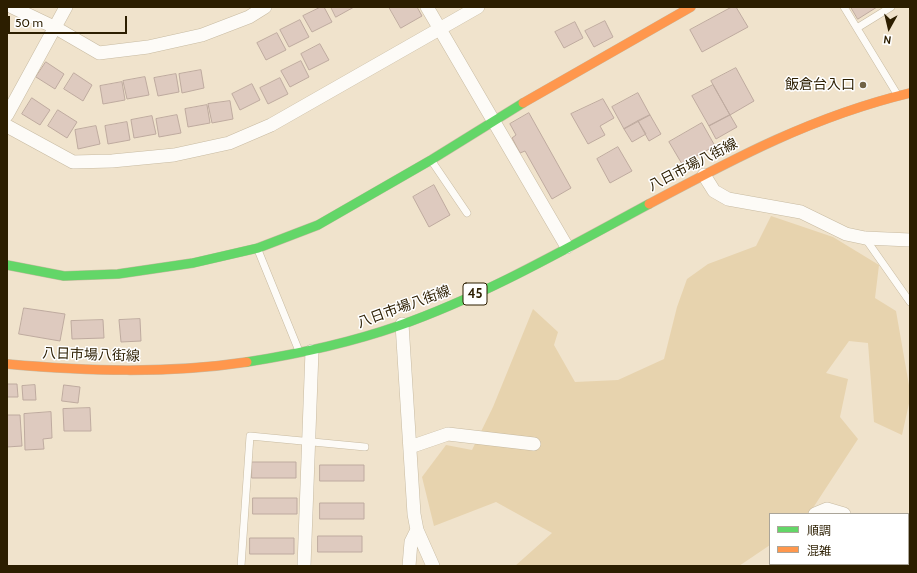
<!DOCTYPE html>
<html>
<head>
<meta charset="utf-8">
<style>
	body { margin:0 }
	#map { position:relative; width:917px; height:573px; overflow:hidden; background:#f0e3cc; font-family:Cabin,"Noto Sans JP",sans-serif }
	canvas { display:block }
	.frame { position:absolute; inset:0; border:8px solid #2c1e00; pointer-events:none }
	.legend { position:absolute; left:769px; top:513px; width:140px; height:52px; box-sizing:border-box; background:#fff; border:1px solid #aba599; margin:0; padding:5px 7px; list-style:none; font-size:12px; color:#2c1e00 }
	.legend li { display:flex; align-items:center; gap:8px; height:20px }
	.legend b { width:20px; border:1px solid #aba599 }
	.north { position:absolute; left:869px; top:8px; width:40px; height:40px; -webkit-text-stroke:3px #fff; paint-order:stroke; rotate:188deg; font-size:11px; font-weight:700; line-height:16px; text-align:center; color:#2c1e00 }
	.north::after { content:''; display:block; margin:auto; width:14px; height:18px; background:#2c1e00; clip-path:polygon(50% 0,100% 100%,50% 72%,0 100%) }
	.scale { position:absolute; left:8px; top:16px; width:119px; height:18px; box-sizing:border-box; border:2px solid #2c1e00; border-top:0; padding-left:5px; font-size:12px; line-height:14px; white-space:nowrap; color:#2c1e00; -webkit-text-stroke:3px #fff; paint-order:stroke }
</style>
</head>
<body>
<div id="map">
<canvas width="917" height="573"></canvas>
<div class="frame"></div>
<ul class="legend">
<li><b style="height:5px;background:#63d668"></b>順調</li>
<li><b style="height:5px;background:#ff974d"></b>混雑</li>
</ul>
<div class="north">N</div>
<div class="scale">50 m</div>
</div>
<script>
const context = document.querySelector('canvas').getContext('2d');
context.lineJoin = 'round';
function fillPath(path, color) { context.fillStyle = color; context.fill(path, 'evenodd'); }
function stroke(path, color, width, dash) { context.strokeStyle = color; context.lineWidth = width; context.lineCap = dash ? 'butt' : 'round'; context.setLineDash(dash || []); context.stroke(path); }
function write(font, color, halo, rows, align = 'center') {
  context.font = font + ' Cabin,"Noto Sans JP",sans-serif'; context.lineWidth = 3; context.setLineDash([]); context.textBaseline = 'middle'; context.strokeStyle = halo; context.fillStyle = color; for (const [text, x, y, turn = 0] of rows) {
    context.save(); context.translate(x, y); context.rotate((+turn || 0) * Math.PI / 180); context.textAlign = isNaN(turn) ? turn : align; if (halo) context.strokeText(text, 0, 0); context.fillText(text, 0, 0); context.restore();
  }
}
const green = new Path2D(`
	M 771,216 L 833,237 L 879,265 L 875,298 L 896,311 L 910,391 L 910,399 L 902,435 L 874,422 L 868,343 L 849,341 L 826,373 L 848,379 L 840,417 L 858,439 L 809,514 L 770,514 L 770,545 L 739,566 L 515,566 L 552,533 L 496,502 L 434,526 L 422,477 L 446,445 L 472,450 L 493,407 L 533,309 L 558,332 L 554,345 L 575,382 L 618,380 L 664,359 L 677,307 L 687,279 L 708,264 L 756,246 Z`);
const building = new Path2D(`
	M 321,7 L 324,7 L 332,22 L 312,32 L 303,16 Z
	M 331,7 L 354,7 L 336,17 Z
	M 389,7 L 417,7 L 422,16 L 401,28 Z
	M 732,7 L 736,7 L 748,27 L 702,52 L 690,30 Z
	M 851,7 L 877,7 L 858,19 Z
	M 300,20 L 309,37 L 289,47 L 280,30 Z
	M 605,21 L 613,37 L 594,47 L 585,31 Z
	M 575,22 L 583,38 L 564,48 L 555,32 Z
	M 277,33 L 286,50 L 266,60 L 257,43 Z
	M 320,44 L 329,60 L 309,70 L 301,54 Z
	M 301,61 L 309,77 L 290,87 L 281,71 Z
	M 46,62 L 64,74 L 55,89 L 36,77 Z
	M 736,68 L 754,101 L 730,115 L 711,81 Z
	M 201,70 L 204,88 L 182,93 L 179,74 Z
	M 74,73 L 92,85 L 83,101 L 64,89 Z
	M 176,74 L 179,92 L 158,96 L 154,78 Z
	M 145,77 L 149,95 L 127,99 L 123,81 Z
	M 280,78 L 288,94 L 268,104 L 260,88 Z
	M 122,82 L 125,100 L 103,104 L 100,86 Z
	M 252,84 L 260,100 L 240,110 L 232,94 Z
	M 713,85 L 730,115 L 709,126 L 692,96 Z
	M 638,93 L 650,115 L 624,129 L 612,107 Z
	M 32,98 L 50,110 L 40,125 L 22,114 Z
	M 603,99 L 614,118 L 600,126 L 605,135 L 588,144 L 571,114 Z
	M 230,101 L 233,119 L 212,123 L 208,104 Z
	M 207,105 L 210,123 L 188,127 L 185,109 Z
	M 58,110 L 77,122 L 67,138 L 48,126 Z
	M 529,113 L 571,188 L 552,199 L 525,151 L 520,153 L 512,138 L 516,135 L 510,124 Z
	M 177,115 L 181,133 L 159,137 L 156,119 Z
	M 650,115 L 661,134 L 649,141 L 638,121 Z
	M 730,115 L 737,127 L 716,139 L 709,126 Z
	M 152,116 L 156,134 L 134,138 L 131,120 Z
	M 638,121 L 646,134 L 632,142 L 624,129 Z
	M 127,122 L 130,140 L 108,144 L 105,126 Z
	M 702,123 L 715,146 L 682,164 L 669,142 Z
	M 96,126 L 100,144 L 78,149 L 75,130 Z
	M 618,147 L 632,171 L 610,183 L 597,159 Z
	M 434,185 L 450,215 L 429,227 L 413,197 Z
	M 24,308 L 65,314 L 60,341 L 19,334 Z
	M 140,319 L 141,341 L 121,342 L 119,320 Z
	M 103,320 L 104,338 L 72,339 L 71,321 Z
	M 7,384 L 17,384 L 18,397 L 7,397 Z
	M 35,385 L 36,400 L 23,400 L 22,386 Z
	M 64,385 L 80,387 L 78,403 L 62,401 Z
	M 90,408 L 91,431 L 64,431 L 63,409 Z
	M 51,412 L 52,438 L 43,439 L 44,449 L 25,450 L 24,414 Z
	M 7,415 L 20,415 L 22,446 L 7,447 Z
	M 252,462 L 296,462 L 296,478 L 252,478 Z
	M 320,465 L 364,465 L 364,481 L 320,481 Z
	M 253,498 L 297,498 L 297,514 L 253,514 Z
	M 320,503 L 364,503 L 364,519 L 320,519 Z
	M 318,536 L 362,536 L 362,552 L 318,552 Z
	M 250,538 L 294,538 L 294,554 L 250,554 Z`);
const lane = new Path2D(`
	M 844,7 L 897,94
	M 857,28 L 891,7
	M 431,160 L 467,213
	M 865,238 L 910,302
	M 258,250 L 299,351
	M 898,564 L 898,566
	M 241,566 L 250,436 L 365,447`);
const street = new Path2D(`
	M 12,7 L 56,28 L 99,53 L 148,47 L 202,35 L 249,17 L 265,7
	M 427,7 L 567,247
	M 7,115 L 66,7
	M 7,126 L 73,162 L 112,161 L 174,155 L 229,143 L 271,125 L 478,7
	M 704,175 L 714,191 L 728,199 L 801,212 L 846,234 L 865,238 L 910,240
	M 402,324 L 414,514 L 417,530 L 433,566
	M 410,447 L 448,434 L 534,444
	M 815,514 L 827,509 L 844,514
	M 908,527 L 910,527
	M 304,566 L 312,351
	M 409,566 L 411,542 L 417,530
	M 779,566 L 781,564`);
const fast = new Path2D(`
	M 7,265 L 64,276 L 118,274 L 193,263 L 258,248 L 318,225 L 431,160 L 523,103
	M 247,362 C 298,354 349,343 398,326 C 486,295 567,248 649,204`);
const slow = new Path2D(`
	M 523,103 L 691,7
	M 649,204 C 735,158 814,116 910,93
	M 7,364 C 87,371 167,374 247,362`);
const markers = [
	[863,85,4,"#716347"]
];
const shields = [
	[475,294,24]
];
const shieldNames = [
	["45",475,294]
];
const poiNames = [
	["飯倉台入口",855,85]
];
const streetNames = [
	["八日市場八街線",693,165,-27],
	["八日市場八街線",404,307,-20],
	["八日市場八街線",91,355,2]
];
fillPath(green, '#e7d3ae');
fillPath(building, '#decabf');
stroke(building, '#beaa9f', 1);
stroke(lane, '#c7baa1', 8);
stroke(street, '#c7baa1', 14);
stroke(fast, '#c7baa1', 10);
stroke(slow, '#c7baa1', 10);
stroke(lane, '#fdfbf7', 7);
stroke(street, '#fdfbf7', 13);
stroke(fast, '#63d668', 9);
stroke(slow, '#ff974d', 9);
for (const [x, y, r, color] of markers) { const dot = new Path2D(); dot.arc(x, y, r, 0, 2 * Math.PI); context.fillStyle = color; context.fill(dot); stroke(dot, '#fff', 1.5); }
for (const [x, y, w] of shields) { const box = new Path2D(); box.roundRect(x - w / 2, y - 11, w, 22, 3); context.fillStyle = '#fff'; context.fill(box); stroke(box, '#2c1e00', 1); }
write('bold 13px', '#2c1e00', null, shieldNames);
write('14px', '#2c1e00', '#fff', poiNames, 'right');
write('14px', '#2c1e00', '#fff', streetNames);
</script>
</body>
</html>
